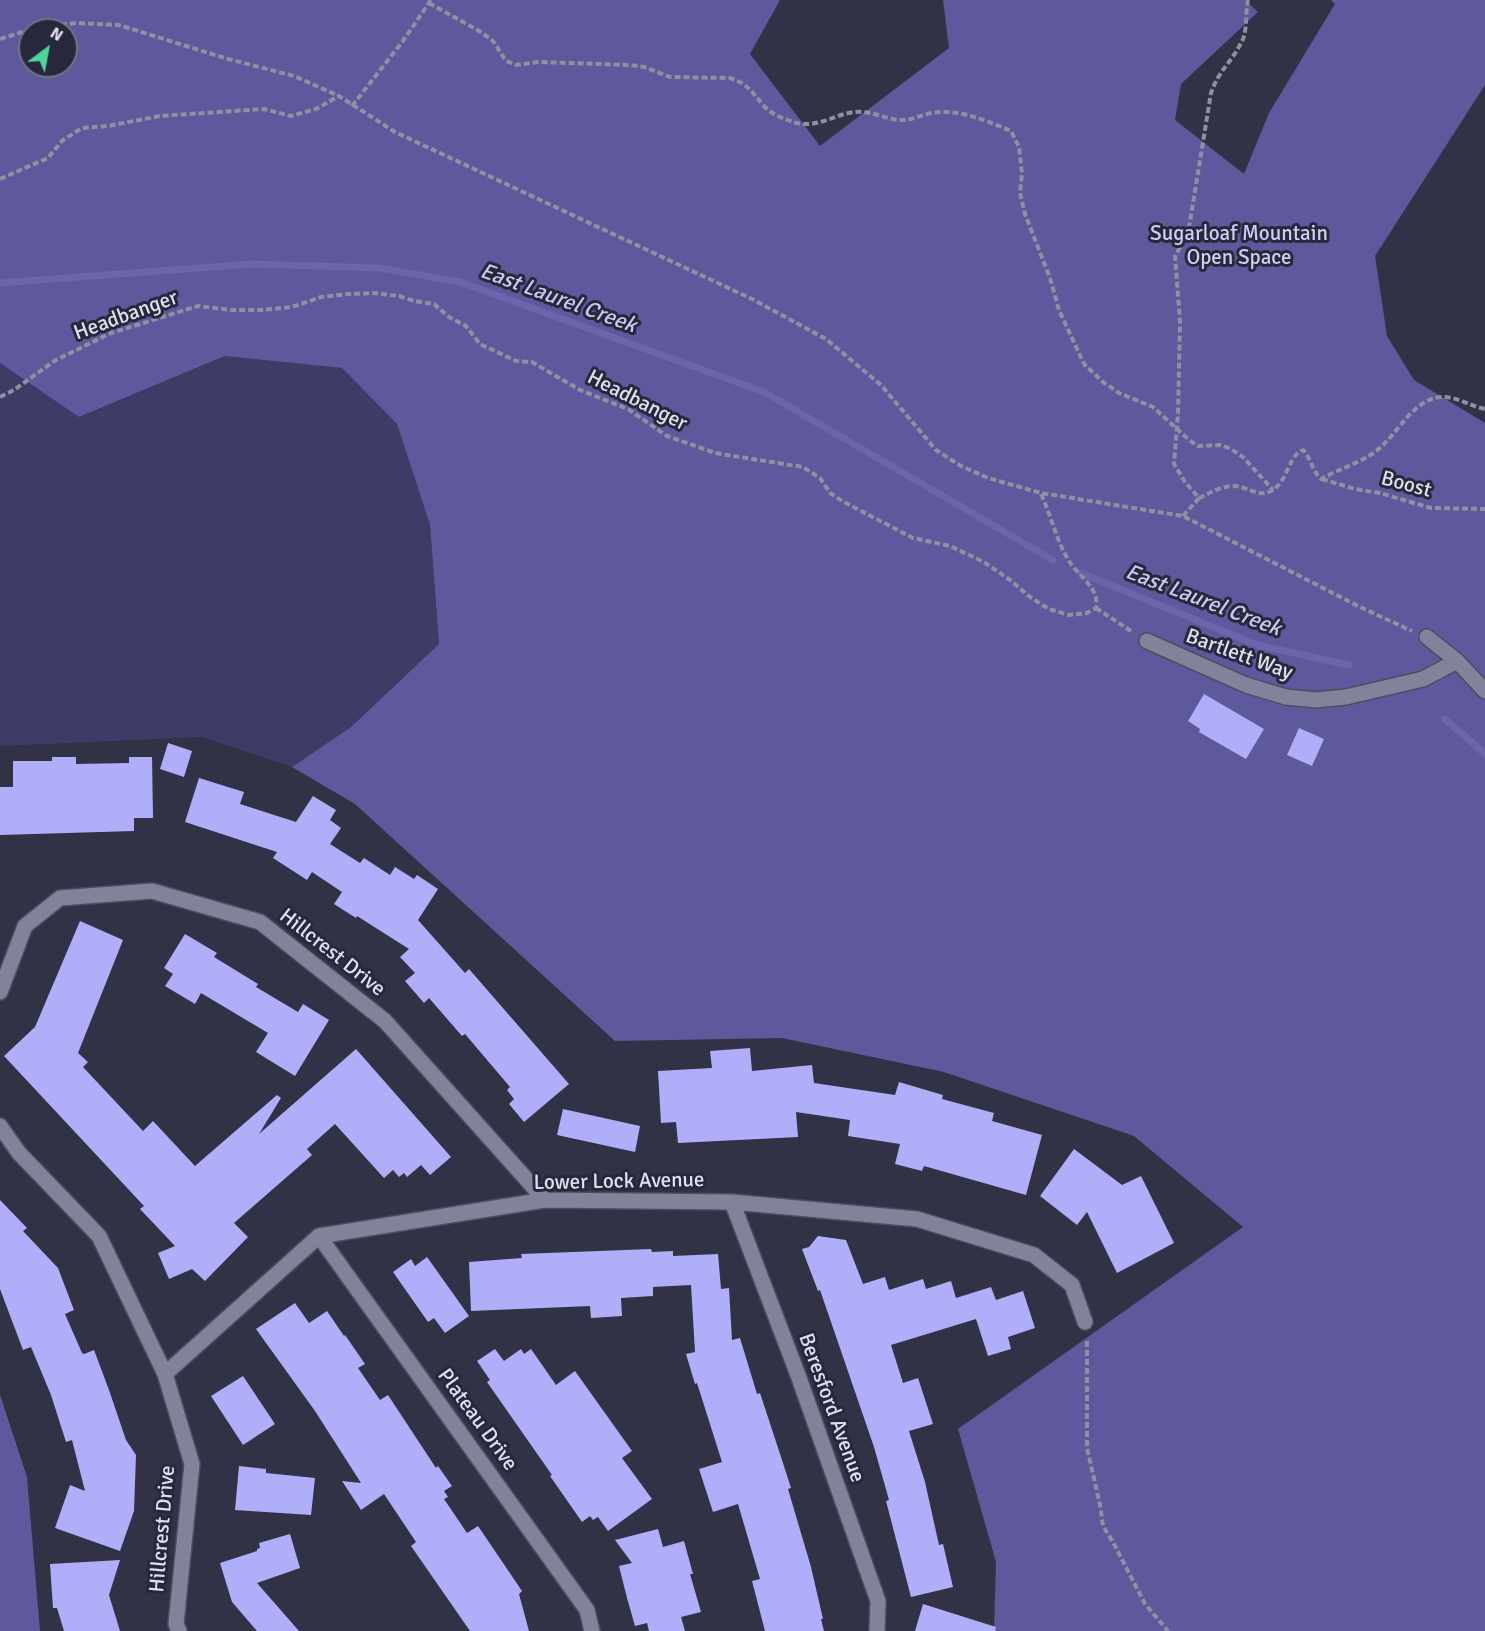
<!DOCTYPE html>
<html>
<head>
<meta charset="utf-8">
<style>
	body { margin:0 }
	#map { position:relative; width:1485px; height:1631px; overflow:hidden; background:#323247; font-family:Signika,sans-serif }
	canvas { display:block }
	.north { position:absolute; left:18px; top:18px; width:60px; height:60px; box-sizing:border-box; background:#28283c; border:2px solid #727283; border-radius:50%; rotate:32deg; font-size:16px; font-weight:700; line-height:24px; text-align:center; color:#e0e0ee }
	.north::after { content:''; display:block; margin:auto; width:21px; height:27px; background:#4cd49b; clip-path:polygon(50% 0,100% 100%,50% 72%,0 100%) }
</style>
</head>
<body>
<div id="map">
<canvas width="1485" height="1631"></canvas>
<div class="north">N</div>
</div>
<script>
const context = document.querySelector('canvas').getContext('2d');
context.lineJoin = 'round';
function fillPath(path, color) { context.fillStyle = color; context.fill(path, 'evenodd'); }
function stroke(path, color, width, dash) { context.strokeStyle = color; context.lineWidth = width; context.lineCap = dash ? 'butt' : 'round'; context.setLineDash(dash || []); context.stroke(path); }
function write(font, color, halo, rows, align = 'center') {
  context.font = font + ' Signika,sans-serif'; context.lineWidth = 6; context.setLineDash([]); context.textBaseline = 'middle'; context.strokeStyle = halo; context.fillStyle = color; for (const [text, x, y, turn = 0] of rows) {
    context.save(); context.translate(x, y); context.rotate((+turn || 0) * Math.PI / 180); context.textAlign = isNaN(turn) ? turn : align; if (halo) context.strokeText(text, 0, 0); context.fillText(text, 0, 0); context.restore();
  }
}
const green = new Path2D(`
	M 226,356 L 342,368 L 397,424 L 430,525 L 439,644 L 351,727 L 292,767 L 202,737 L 0,746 L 0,363 L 80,417 Z`);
const forest = new Path2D(`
	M 0,0 L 780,0 L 750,54 L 820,146 L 949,48 L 943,0 L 1245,0 L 1258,12 L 1181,84 L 1175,120 L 1244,174 L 1269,113 L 1335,4 L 1331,0 L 1485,0 L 1485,85 L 1375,256 L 1387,336 L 1414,380 L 1485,423 L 1485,1631 L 994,1631 L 996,1562 L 958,1429 L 1243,1227 L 1134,1136 L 944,1072 L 782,1038 L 615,1041 L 355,804 L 292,767 L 351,727 L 439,644 L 430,525 L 397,424 L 342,368 L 225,356 L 79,417 L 0,363 ZM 30,30 L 66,30 L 66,66 L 30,66 Z
	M 0,1395 L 27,1477 L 40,1631 L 0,1631 Z`);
const stream = new Path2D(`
	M 0,283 L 252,264 L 379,268 L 460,282 L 764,392 L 1053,560
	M 1081,573 L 1257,645 L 1349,665
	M 1445,719 L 1485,754`);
const building = new Path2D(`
	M 1204,694 L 1264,729 L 1246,759 L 1199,732 L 1200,729 L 1188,721 Z
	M 1299,728 L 1324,739 L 1312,766 L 1287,755 Z
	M 168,743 L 192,751 L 184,777 L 160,769 Z
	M 52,757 L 76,757 L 76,764 L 129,763 L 129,757 L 152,757 L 153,818 L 134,818 L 134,831 L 0,835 L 0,787 L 13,787 L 13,761 L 52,761 Z
	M 199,778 L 244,792 L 240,804 L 296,822 L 313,796 L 336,810 L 330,820 L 341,828 L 330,844 L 360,863 L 364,858 L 390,875 L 395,867 L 414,879 L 417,875 L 438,889 L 418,920 L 465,973 L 469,969 L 569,1084 L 524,1122 L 509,1104 L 514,1099 L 507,1090 L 510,1087 L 465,1034 L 462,1036 L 429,998 L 424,1003 L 405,981 L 415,973 L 400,957 L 409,949 L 357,916 L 356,918 L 334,904 L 342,892 L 312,872 L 307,880 L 273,858 L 277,852 L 185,822 Z
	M 80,921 L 123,940 L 78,1053 L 88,1062 L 83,1067 L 143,1131 L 153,1121 L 195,1166 L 277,1095 L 281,1098 L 259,1134 L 356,1049 L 451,1157 L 430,1175 L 421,1165 L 407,1177 L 404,1173 L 399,1177 L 393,1170 L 384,1178 L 335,1124 L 307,1149 L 312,1155 L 234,1223 L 248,1237 L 205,1281 L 192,1269 L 169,1279 L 158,1253 L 175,1246 L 140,1209 L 144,1206 L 4,1056 L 35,1027 Z
	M 185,934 L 217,953 L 214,957 L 258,984 L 256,987 L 298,1012 L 303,1004 L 329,1020 L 295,1076 L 256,1052 L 268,1033 L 201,993 L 195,1004 L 165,986 L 173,974 L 164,968 Z
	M 750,1048 L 752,1071 L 812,1065 L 814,1083 L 895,1095 L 899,1082 L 943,1095 L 942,1099 L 994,1113 L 992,1121 L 1042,1135 L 1026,1195 L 924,1166 L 922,1171 L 895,1164 L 900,1144 L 848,1136 L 850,1120 L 796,1112 L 798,1137 L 678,1143 L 676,1122 L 661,1123 L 658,1071 L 712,1068 L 710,1051 Z
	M 563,1109 L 640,1126 L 635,1152 L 557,1135 Z
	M 1074,1149 L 1122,1185 L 1141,1176 L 1174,1243 L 1117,1273 L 1087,1212 L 1077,1225 L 1040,1196 Z
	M 0,1200 L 27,1228 L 23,1231 L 58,1268 L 74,1310 L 65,1314 L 82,1353 L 84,1354 L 94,1350 L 109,1390 L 126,1440 L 136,1455 L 134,1511 L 120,1551 L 55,1528 L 70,1485 L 85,1491 L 72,1440 L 66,1442 L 51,1395 L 31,1347 L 23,1350 L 0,1289 Z
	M 818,1236 L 846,1240 L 863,1284 L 885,1277 L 889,1290 L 923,1279 L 926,1289 L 951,1281 L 956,1298 L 991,1287 L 996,1300 L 1023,1291 L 1035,1328 L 1008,1337 L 1011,1349 L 988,1356 L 976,1319 L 891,1345 L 903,1383 L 918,1378 L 933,1424 L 909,1431 L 925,1482 L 939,1545 L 943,1544 L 953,1587 L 911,1597 L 886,1501 L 889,1500 L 874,1447 L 820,1290 L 818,1291 L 802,1249 L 809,1247 Z
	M 651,1249 L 652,1252 L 673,1251 L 673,1256 L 718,1254 L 721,1289 L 729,1288 L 732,1340 L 740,1338 L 757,1394 L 760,1393 L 782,1460 L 791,1488 L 788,1489 L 811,1567 L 823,1619 L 821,1619 L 824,1631 L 765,1631 L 752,1581 L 760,1579 L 738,1504 L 713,1512 L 699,1469 L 722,1462 L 697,1383 L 695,1384 L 686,1354 L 695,1352 L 691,1285 L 653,1287 L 653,1296 L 621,1298 L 622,1316 L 591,1318 L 590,1306 L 471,1311 L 469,1262 L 522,1258 L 521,1254 Z
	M 427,1257 L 469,1316 L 445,1333 L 434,1318 L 428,1322 L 393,1272 L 411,1259 L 415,1266 Z
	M 295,1303 L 309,1323 L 327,1311 L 344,1336 L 345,1335 L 365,1364 L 358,1368 L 380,1400 L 388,1395 L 436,1468 L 438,1466 L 452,1486 L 444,1491 L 448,1497 L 444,1499 L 467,1533 L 478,1526 L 522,1591 L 519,1594 L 529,1631 L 470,1631 L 411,1546 L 416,1542 L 384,1494 L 361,1510 L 342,1481 L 361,1483 L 315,1411 L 256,1329 Z
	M 495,1349 L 504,1361 L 521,1349 L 524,1354 L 531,1349 L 556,1385 L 575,1371 L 632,1451 L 622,1458 L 652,1499 L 608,1531 L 598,1517 L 593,1520 L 590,1516 L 582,1522 L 550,1476 L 552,1475 L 487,1382 L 490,1380 L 477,1361 Z
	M 243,1376 L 275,1424 L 243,1445 L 211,1396 Z
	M 239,1466 L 266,1469 L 266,1473 L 315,1478 L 311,1515 L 235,1510 Z
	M 658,1529 L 663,1547 L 684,1541 L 693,1574 L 690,1574 L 701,1612 L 681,1617 L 685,1631 L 649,1631 L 647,1623 L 635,1626 L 627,1598 L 619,1566 L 632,1563 L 615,1540 Z
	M 290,1534 L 300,1568 L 257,1583 L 299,1631 L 257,1631 L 232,1602 L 220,1563 L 257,1551 L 257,1549 L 260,1548 L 259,1543 Z
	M 120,1560 L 109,1595 L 120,1631 L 64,1631 L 57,1608 L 53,1608 L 50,1564 Z
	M 923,1604 L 996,1627 L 995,1631 L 915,1631 Z`);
const path = new Path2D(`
	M 429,3 L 481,32 L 493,41 L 506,61 L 516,65 L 538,62 L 630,65 L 644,67 L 670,77 L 730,78 C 749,84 752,93 765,107 C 773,115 786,120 797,123 C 818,128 835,114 855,112 C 870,110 885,119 900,120 C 911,121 921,115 931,113 C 958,108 987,121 1011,131 L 1019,147 L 1022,173 L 1020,193 L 1025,214 L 1050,278 L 1059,310 L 1084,364 L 1103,382 L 1119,393 L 1153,407 L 1189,440 L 1198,446 L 1220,445 L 1231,449 L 1243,457 L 1273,490
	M 0,39 L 38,27 L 77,23 L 119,25 L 228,59 L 294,76 L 339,96 L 395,132 L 752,299 L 826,339 L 881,385 L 936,450 L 961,466 L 988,478 L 1041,493 L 1183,516 L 1358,606 L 1412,631
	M 352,106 L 403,41 L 431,0
	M 0,179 L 48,158 L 62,141 L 82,128 L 108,126 L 160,116 L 264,109 L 291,116 L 316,109 L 339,96
	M 0,397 L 14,390 L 56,360 L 111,333 L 198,306 L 231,310 L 262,310 L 292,307 L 321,297 L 348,294 L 374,293 L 399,296 L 414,301 L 434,304 L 449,317 L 466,326 L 480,344 L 516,361 L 532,362 L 580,390 L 628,409 L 667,436 L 715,453 L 803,467 L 820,478 L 830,493 L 842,501 L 913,538 L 950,546 L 984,562 L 1010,580 L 1030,597 L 1049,609 L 1069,615 L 1087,613 L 1096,608 C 1100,588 1079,577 1069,561 C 1056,540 1051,515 1041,494
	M 1322,479 L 1355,489 L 1380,493 L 1431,508 L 1485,509
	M 1199,498 C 1210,493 1221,486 1234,486 C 1246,486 1258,497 1269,492 C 1289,483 1287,456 1303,450 C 1312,460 1311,469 1321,479 C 1342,467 1369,461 1385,443 C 1401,427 1416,399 1441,397 C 1456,396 1470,406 1485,409
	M 1183,516 L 1199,498 L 1185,482 L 1174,464 L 1178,413 L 1180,322 L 1175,256 L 1188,234 L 1211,93 C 1219,70 1231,63 1241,43 C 1248,32 1245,13 1248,0
	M 1096,608 L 1131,631
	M 1087,1341 L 1087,1448 L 1100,1505 L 1103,1526 L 1113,1542 L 1145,1604 L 1168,1631`);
const street = new Path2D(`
	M 1427,637 L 1457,661 L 1485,691
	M 1147,641 L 1246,685 L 1286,697 L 1316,700 L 1346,697 L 1423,679 L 1457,661
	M 0,992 L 25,926 L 60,898 L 152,891 L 260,922 L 385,1021 L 545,1200
	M 0,1126 L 19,1153 L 99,1236 L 165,1374 L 192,1464 L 176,1624 L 179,1631
	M 732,1202 L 798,1375 L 878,1601 L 877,1631
	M 319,1236 L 587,1610 L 592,1631
	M 165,1374 L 319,1236 L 545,1200 L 732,1202 L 917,1219 L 1034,1255 L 1072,1285 L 1085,1322`);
const parkNames = [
	["Sugarloaf Mountain",1239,234],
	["Open Space",1239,258]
];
const streetNames = [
	["Headbanger",126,316,-20],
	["Headbanger",637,401,27],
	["Boost",1406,485,15],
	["Bartlett Way",1239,655,20],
	["Hillcrest Drive",332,953,38],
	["Lower Lock Avenue",619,1182,-1],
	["Beresford Avenue",831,1408,70],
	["Plateau Drive",477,1420,54],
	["Hillcrest Drive",163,1529,-85]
];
const waterNames = [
	["East Laurel Creek",558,299,20],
	["East Laurel Creek",1203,601,21]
];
fillPath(green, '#3e3b67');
fillPath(forest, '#5e599d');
stroke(stream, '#6a66ab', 7);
fillPath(building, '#b0aef9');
stroke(street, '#4d4d5e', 18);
stroke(path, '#9090a1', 4, [6, 3]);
stroke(street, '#82829a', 15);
write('21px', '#cecef5', '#28283c', parkNames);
write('21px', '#e0e0ee', '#28283c', streetNames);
write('italic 22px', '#c9c9f1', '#28283c', waterNames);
</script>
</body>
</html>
